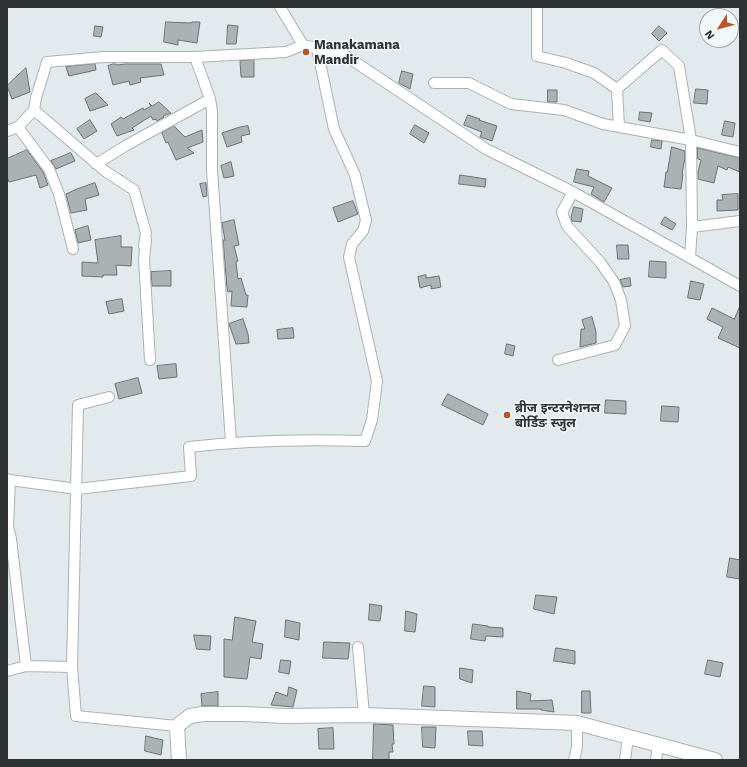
<!DOCTYPE html>
<html>
<head>
<meta charset="utf-8">
<style>
	body { margin:0 }
	#map { position:relative; width:747px; height:767px; overflow:hidden; background:#e3eaed; font-family:"Work Sans",sans-serif }
	canvas { display:block }
	.frame { position:absolute; inset:0; border:8px solid #303334; pointer-events:none }
	.north { position:absolute; left:699px; top:8px; width:40px; height:40px; box-sizing:border-box; background:#f0f8fa; border:1px solid #a3a9ab; border-radius:50%; rotate:234deg; font-size:11px; font-weight:700; line-height:16px; text-align:center; color:#303334 }
	.north::after { content:''; display:block; margin:auto; width:14px; height:18px; background:#ba5525; clip-path:polygon(50% 0,100% 100%,50% 72%,0 100%) }
</style>
</head>
<body>
<div id="map">
<canvas width="747" height="767"></canvas>
<div class="frame"></div>
<div class="north">N</div>
</div>
<script>
const context = document.querySelector('canvas').getContext('2d');
context.lineJoin = 'round';
function fillPath(path, color) { context.fillStyle = color; context.fill(path, 'evenodd'); }
function stroke(path, color, width, dash) { context.strokeStyle = color; context.lineWidth = width; context.lineCap = dash ? 'butt' : 'round'; context.setLineDash(dash || []); context.stroke(path); }
function write(font, color, halo, rows, align = 'center') {
  context.font = font + ' "Work Sans","Noto Sans Devanagari",sans-serif'; context.lineWidth = 3; context.setLineDash([]); context.textBaseline = 'middle'; context.strokeStyle = halo; context.fillStyle = color; for (const [text, x, y, turn = 0] of rows) {
    context.save(); context.translate(x, y); context.rotate((+turn || 0) * Math.PI / 180); context.textAlign = isNaN(turn) ? turn : align; if (halo) context.strokeText(text, 0, 0); context.fillText(text, 0, 0); context.restore();
  }
}
const building = new Path2D(`
	M 166,22 L 191,23 L 192,22 L 200,22 L 197,43 L 178,40 L 178,45 L 164,42 Z
	M 228,25 L 238,26 L 236,44 L 227,44 Z
	M 95,26 L 103,27 L 101,37 L 94,36 Z
	M 659,26 L 667,33 L 659,41 L 652,34 Z
	M 254,60 L 254,77 L 241,77 L 240,61 Z
	M 95,64 L 96,70 L 69,76 L 66,67 Z
	M 113,64 L 116,64 L 117,65 L 125,64 L 161,64 L 164,75 L 140,78 L 141,82 L 130,85 L 129,81 L 113,85 L 108,66 Z
	M 26,68 L 30,92 L 12,99 L 7,86 Z
	M 402,71 L 413,74 L 410,89 L 399,83 Z
	M 696,89 L 708,90 L 707,104 L 694,103 Z
	M 548,90 L 557,90 L 557,102 L 548,102 Z
	M 96,93 L 108,105 L 90,111 L 85,99 Z
	M 159,102 L 171,113 L 163,116 L 164,117 L 157,121 L 156,119 L 153,120 L 151,116 L 132,128 L 134,130 L 117,136 L 111,124 L 121,117 L 123,119 L 143,108 L 144,110 L 151,106 L 149,103 L 152,106 Z
	M 640,112 L 652,113 L 650,122 L 639,120 Z
	M 468,115 L 480,119 L 479,120 L 497,126 L 492,141 L 480,137 L 482,132 L 464,125 Z
	M 90,120 L 97,131 L 84,139 L 77,129 Z
	M 725,121 L 735,123 L 733,137 L 722,135 Z
	M 415,125 L 429,133 L 424,143 L 410,134 Z
	M 174,126 L 185,137 L 202,130 L 203,142 L 187,148 L 194,153 L 176,160 L 168,142 L 166,143 L 162,133 Z
	M 248,126 L 250,134 L 241,136 L 242,142 L 227,147 L 222,133 L 240,127 Z
	M 652,140 L 662,141 L 661,149 L 651,147 Z
	M 672,147 L 685,151 L 685,158 L 682,174 L 683,174 L 681,189 L 664,187 L 666,172 L 667,172 Z
	M 698,148 L 740,158 L 740,172 L 728,167 L 727,170 L 718,166 L 714,183 L 698,179 L 698,172 L 701,160 L 698,159 Z
	M 27,150 L 43,172 L 48,185 L 40,188 L 36,175 L 9,182 L 7,177 L 7,159 Z
	M 71,153 L 75,161 L 56,169 L 51,161 Z
	M 231,162 L 234,176 L 224,178 L 221,166 Z
	M 577,169 L 589,171 L 588,176 L 612,188 L 604,202 L 591,194 L 594,187 L 574,182 Z
	M 460,175 L 486,179 L 485,187 L 459,184 Z
	M 95,183 L 99,195 L 85,199 L 87,210 L 71,213 L 66,194 L 77,189 Z
	M 206,183 L 207,196 L 203,197 L 200,184 Z
	M 738,194 L 738,210 L 717,211 L 717,200 L 723,200 L 722,195 Z
	M 353,201 L 358,214 L 338,222 L 333,208 Z
	M 574,207 L 583,209 L 581,222 L 572,221 L 571,218 Z
	M 665,217 L 676,224 L 672,230 L 661,224 Z
	M 234,220 L 239,245 L 234,246 L 238,261 L 236,262 L 238,279 L 241,278 L 246,295 L 248,295 L 247,307 L 231,306 L 232,291 L 228,292 L 227,288 L 223,240 L 225,240 L 222,223 Z
	M 88,226 L 91,240 L 78,243 L 75,230 Z
	M 121,236 L 121,247 L 132,247 L 131,266 L 116,265 L 117,275 L 103,275 L 103,277 L 82,276 L 82,262 L 98,263 L 95,240 Z
	M 617,245 L 628,245 L 629,259 L 618,259 Z
	M 650,261 L 666,262 L 666,278 L 649,277 Z
	M 171,271 L 171,286 L 152,286 L 151,272 Z
	M 426,275 L 426,278 L 439,276 L 441,287 L 431,289 L 431,285 L 420,288 L 418,277 Z
	M 630,278 L 631,286 L 623,287 L 620,280 Z
	M 691,281 L 704,284 L 700,300 L 688,298 Z
	M 122,299 L 124,311 L 109,314 L 106,302 Z
	M 740,306 L 740,348 L 718,338 L 723,327 L 707,319 L 712,308 L 734,319 Z
	M 592,317 L 596,332 L 596,343 L 580,347 L 581,329 L 585,329 L 582,320 Z
	M 243,319 L 248,334 L 249,343 L 236,344 L 229,324 Z
	M 293,328 L 294,338 L 278,339 L 277,330 Z
	M 507,344 L 515,346 L 513,356 L 505,354 Z
	M 176,364 L 177,377 L 159,379 L 157,366 Z
	M 138,378 L 142,393 L 119,399 L 115,384 Z
	M 448,394 L 488,414 L 483,425 L 442,405 Z
	M 606,400 L 626,401 L 626,414 L 605,413 Z
	M 662,406 L 679,407 L 678,422 L 661,421 Z
	M 730,558 L 740,560 L 740,579 L 727,577 Z
	M 536,595 L 557,597 L 554,614 L 534,609 Z
	M 370,604 L 382,606 L 380,621 L 369,620 Z
	M 406,611 L 417,614 L 415,632 L 405,631 Z
	M 235,617 L 256,621 L 252,642 L 263,644 L 261,659 L 250,657 L 247,679 L 224,677 L 224,639 L 232,640 Z
	M 286,620 L 300,623 L 299,640 L 285,637 Z
	M 473,624 L 488,626 L 488,627 L 503,628 L 503,637 L 486,636 L 485,641 L 471,639 Z
	M 194,635 L 211,636 L 210,650 L 197,649 Z
	M 324,642 L 350,643 L 348,659 L 323,658 Z
	M 556,648 L 575,651 L 575,664 L 554,661 Z
	M 281,660 L 291,661 L 289,674 L 279,672 Z
	M 708,660 L 723,663 L 720,677 L 705,674 Z
	M 460,668 L 473,670 L 472,683 L 460,679 Z
	M 424,686 L 435,687 L 435,707 L 422,706 Z
	M 289,687 L 297,690 L 293,707 L 271,705 L 276,692 L 287,696 Z
	M 517,691 L 531,694 L 530,701 L 552,700 L 554,712 L 541,710 L 541,709 L 517,709 Z
	M 582,691 L 590,691 L 591,713 L 582,713 Z
	M 218,692 L 218,706 L 202,706 L 201,694 Z
	M 374,724 L 393,725 L 394,744 L 392,744 L 393,752 L 389,752 L 389,760 L 373,760 Z
	M 422,727 L 436,727 L 435,748 L 423,747 Z
	M 333,728 L 334,749 L 319,749 L 318,729 Z
	M 468,731 L 482,731 L 483,746 L 469,745 Z
	M 146,736 L 163,740 L 161,755 L 145,751 Z`);
const street = new Path2D(`
	M 280,7 L 303,45 L 343,54 L 486,149 L 573,192 L 740,286
	M 537,7 L 537,56 L 566,63 L 594,73 L 617,89 L 619,127
	M 434,83 L 469,83 L 511,104 L 564,110 L 603,124 L 691,140 L 692,227 L 690,257
	M 617,89 L 662,50 L 679,66 L 691,140 L 740,152
	M 210,99 L 212,111 L 212,170 L 231,442
	M 34,110 L 105,171 L 134,190 L 146,233 L 144,246
	M 18,127 L 49,169 L 59,194 L 73,249
	M 7,131 L 18,127 L 34,110 L 36,98 L 47,62 L 104,57 L 195,57 L 286,52 L 303,45
	M 96,164 L 127,145 L 210,99 L 195,57
	M 692,227 L 740,221
	M 146,240 L 144,259 L 150,360
	M 558,360 L 615,345 L 625,326 L 621,300 L 614,282 L 600,262 L 567,226 L 562,212 L 573,192
	M 109,397 L 78,405 L 72,667 L 76,716 L 177,726
	M 7,479 L 10,480 L 77,489 L 191,476 L 189,447 C 248,440 306,439 365,441 L 372,420 L 377,381 L 349,257 L 352,244 L 363,231 L 366,220 L 355,175 L 334,129 L 317,48
	M 10,480 L 8,527 L 11,539 L 26,666
	M 358,647 L 364,715
	M 7,671 L 26,666 L 72,667
	M 574,760 L 577,747 L 577,723
	M 625,760 L 628,737
	M 656,760 L 658,745`);
const secondary = new Path2D(`
	M 179,760 L 177,726 L 190,716 L 203,714 L 244,714 L 285,716 L 364,715 L 577,723 L 715,760`);
const markers = [
	[306,52,4,"#ba5525"],
	[507,415,4,"#ba5525"]
];
const poiNames = [
	["Manakamana",314,45],
	["Mandir",314,60],
	["ब्रीज इन्टरनेशनल",515,408],
	["बोर्डिङ स्जुल",515,423]
];
fillPath(building, '#abb2b4');
stroke(building, '#6b7274', 1);
stroke(street, '#abb2b5', 12);
stroke(secondary, '#abb2b5', 16);
stroke(street, '#fff', 10);
stroke(secondary, '#fff', 14);
for (const [x, y, r, color] of markers) { const dot = new Path2D(); dot.arc(x, y, r, 0, 2 * Math.PI); context.fillStyle = color; context.fill(dot); stroke(dot, '#f0f8fa', 1.5); }
write('bold 13px', '#303334', '#f0f8fa', poiNames, 'left');
</script>
</body>
</html>
